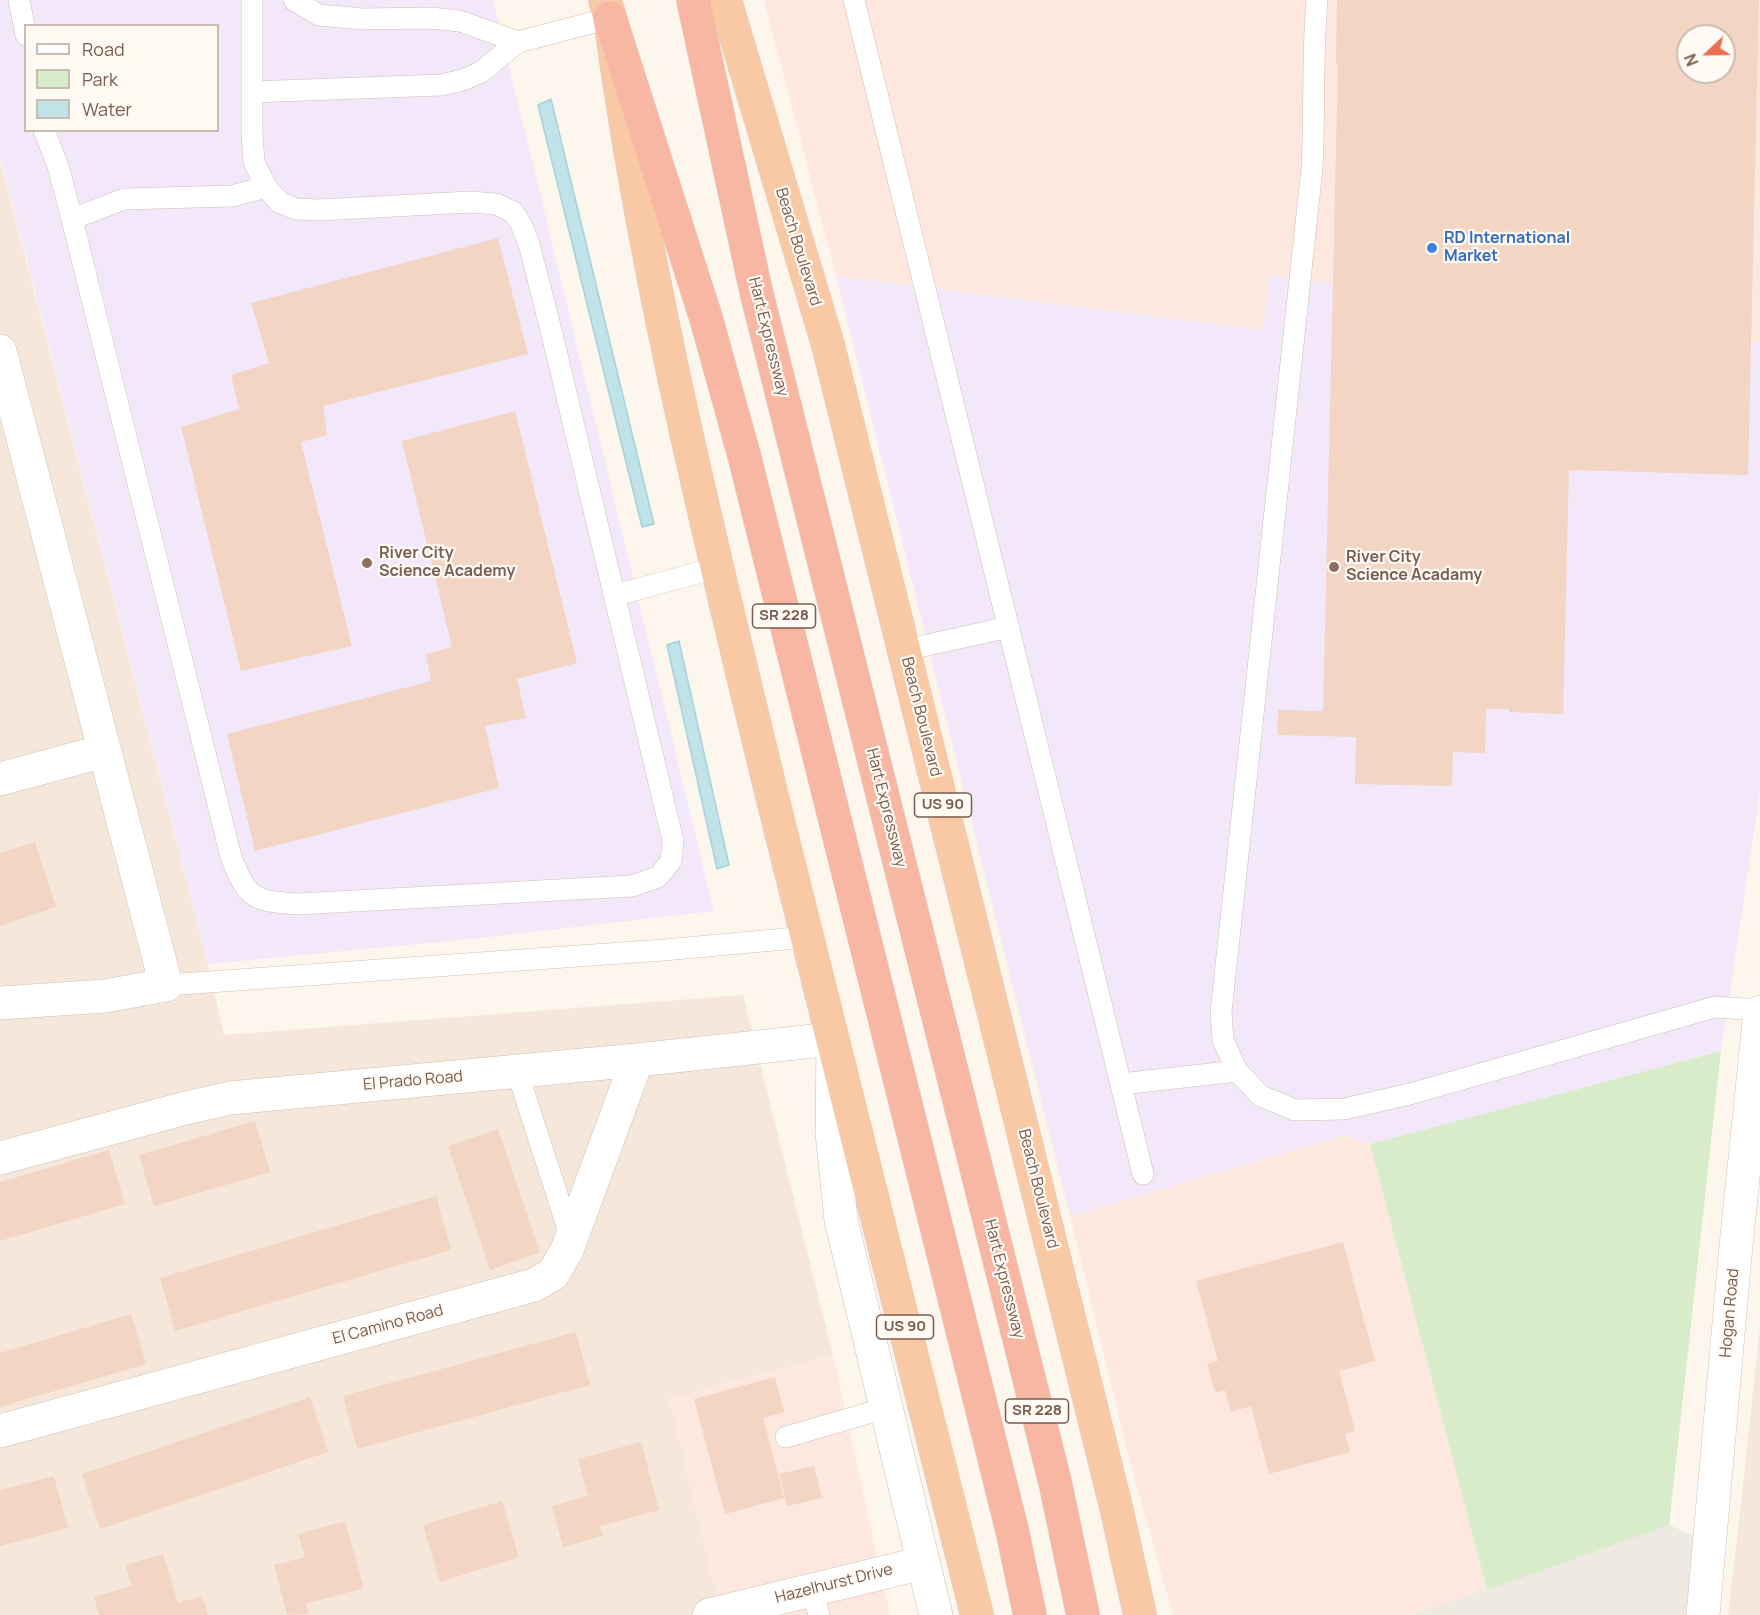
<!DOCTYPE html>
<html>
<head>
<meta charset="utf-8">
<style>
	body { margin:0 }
	#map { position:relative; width:1760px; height:1615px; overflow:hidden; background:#fdf6ec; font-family:Manrope,sans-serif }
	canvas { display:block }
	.legend { position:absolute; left:24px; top:24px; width:195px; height:108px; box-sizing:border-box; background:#fffaf3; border:2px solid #cabbb1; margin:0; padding:8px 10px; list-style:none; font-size:18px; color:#7a5c4d }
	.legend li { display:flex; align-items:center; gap:12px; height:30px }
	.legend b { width:30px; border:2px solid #cabbb1 }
	.north { position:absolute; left:1676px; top:24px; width:60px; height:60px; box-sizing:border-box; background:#fffaf3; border:2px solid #cabbb1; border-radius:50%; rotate:248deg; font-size:16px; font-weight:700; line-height:24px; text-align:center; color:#7a5c4d }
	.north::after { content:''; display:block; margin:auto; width:21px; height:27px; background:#e76f51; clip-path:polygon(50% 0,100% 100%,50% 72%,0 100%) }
</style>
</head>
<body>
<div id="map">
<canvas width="1760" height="1615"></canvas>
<ul class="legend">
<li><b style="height:8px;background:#fff"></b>Road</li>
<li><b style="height:16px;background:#d8ecc9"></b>Park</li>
<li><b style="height:16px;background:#bfe3e8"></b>Water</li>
</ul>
<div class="north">N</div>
</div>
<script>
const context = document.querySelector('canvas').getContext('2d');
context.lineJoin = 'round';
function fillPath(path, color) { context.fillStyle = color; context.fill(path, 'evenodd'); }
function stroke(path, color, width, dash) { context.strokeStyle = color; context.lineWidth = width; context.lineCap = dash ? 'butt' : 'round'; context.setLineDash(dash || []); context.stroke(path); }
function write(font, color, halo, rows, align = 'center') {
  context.font = font + ' Manrope,sans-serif'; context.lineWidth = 4.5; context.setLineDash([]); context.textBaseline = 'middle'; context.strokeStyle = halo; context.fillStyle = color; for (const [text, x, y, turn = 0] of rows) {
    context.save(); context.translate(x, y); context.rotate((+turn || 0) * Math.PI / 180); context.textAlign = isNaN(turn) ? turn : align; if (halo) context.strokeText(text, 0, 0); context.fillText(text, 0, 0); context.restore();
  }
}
const residential = new Path2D(`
	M 0,160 L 208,964 L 224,1035 L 743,995 L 833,1355 L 670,1399 L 721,1615 L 0,1615 Z
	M 1760,1326 L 1760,1615 L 1728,1615 L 1743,1486 Z`);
const commercial = new Path2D(`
	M 764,0 L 1760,0 L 1760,343 L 1270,275 L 1263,330 L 836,276 ZM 1688,36 L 1724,36 L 1724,72 L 1688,72 Z
	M 1346,1135 L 1370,1144 L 1487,1590 L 1412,1615 L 1173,1615 L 1129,1458 L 1070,1216 Z
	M 833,1355 L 890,1615 L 721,1615 L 670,1399 Z`);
const industrial = new Path2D(`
	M 1669,1525 L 1695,1536 L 1686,1615 L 1412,1615 Z`);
const education = new Path2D(`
	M 0,0 L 493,0 L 714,911 L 471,939 L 208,964 L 0,156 ZM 26,26 L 218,26 L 218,130 L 26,130 Z
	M 1270,275 L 1760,343 L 1760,792 L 1721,1051 L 1370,1144 L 1346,1135 L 1070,1216 L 836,276 L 1263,330 Z`);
const green = new Path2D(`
	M 1721,1051 L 1669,1525 L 1487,1590 L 1370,1144 Z`);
const water = new Path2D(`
	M 551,99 L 654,524 L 642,527 L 538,105 Z
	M 679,641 L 729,865 L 717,869 L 667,645 Z`);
const building = new Path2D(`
	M 1337,0 L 1759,0 L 1748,475 L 1569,470 L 1563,714 L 1509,712 L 1509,709 L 1486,709 L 1485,753 L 1453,752 L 1452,786 L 1355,784 L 1356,737 L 1277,735 L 1278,710 L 1323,711 L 1338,64 L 1336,64 ZM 1688,36 L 1724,36 L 1724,72 L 1688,72 Z
	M 498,238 L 528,354 L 323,406 L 327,435 L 301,442 L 352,646 L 241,671 L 181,427 L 239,409 L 231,375 L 269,363 L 251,303 Z
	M 515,411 L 577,663 L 517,679 L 526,718 L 485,726 L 499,788 L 255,851 L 227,734 L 431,681 L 426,654 L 452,647 L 402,441 Z
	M 35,842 L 56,907 L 0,926 L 0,853 Z
	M 255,1121 L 270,1172 L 154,1206 L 139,1155 Z
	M 498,1129 L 540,1252 L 490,1270 L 448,1146 Z
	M 109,1150 L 125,1204 L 0,1241 L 0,1182 Z
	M 436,1196 L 451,1250 L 175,1331 L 160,1278 Z
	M 1343,1242 L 1375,1361 L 1339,1371 L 1355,1431 L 1345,1434 L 1350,1452 L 1269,1474 L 1251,1406 L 1231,1412 L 1225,1390 L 1215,1393 L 1207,1364 L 1218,1361 L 1196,1281 Z
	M 131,1314 L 146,1364 L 0,1407 L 0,1353 Z
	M 576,1332 L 590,1385 L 357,1449 L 343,1396 Z
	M 775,1377 L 784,1412 L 763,1418 L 784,1498 L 725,1514 L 694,1399 Z
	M 310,1397 L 328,1452 L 100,1529 L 82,1474 Z
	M 641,1442 L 659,1510 L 600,1526 L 603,1536 L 563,1547 L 552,1506 L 588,1496 L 578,1459 Z
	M 814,1466 L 822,1498 L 787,1506 L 779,1474 Z
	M 54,1476 L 68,1528 L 0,1546 L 0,1490 Z
	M 502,1501 L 519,1557 L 440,1582 L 423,1525 Z
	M 345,1521 L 364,1588 L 306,1604 L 309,1614 L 287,1615 L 274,1565 L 305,1557 L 298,1534 Z
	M 163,1554 L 178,1603 L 202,1596 L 208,1615 L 99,1615 L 94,1597 L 132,1586 L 125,1565 Z`);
const service = new Path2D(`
	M 19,0 L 26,35
	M 294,0 L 319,15 L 363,19 L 430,18 L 460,21 L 518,42
	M 854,0 L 1143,1174
	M 1317,0 C 1312,56 1315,112 1312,168 L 1221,1012 L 1223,1040 L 1237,1071 L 1261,1096 L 1295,1110 L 1344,1109 L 1410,1094 L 1715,1007 L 1760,1010
	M 252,92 L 441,85 L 463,80 L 481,72 L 518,42 L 610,18
	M 44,130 L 58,166 L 72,219 L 231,857 C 248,900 254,901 298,904 L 632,886 L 658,877 L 671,861 L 673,841 L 551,330 L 529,244 L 521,224 L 513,212 L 496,204 L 470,202 L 319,210 L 296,209 L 279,202 L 266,187 L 254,162 L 252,133 L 252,0
	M 72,219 L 124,199 L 232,196 L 266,187
	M 627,592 L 716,568
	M 905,650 L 1009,627
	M 166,985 L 664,950 L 807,937
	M 517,1071 L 571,1238
	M 1121,1084 L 1237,1071
	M 786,1437 L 886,1408
	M 812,1589 L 819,1615`);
const minor = new Path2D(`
	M 0,351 L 166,985 L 105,996 L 0,1003
	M 0,779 L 104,751
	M 0,1158 L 182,1109 L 230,1098 L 637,1060 L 833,1039 L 832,1133 L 841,1220 L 936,1615
	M 0,1431 L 534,1285 L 553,1274 L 567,1250 L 637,1060
	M 709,1615 L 923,1563`);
const secondary = new Path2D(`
	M 1703,1615 L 1735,1256 L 1760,1012`);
const trunk = new Path2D(`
	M 605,0 L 610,18 C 645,279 709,535 771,792 C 839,1066 908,1341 977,1615
	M 725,0 L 828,345 L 843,405 L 1116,1507 L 1140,1615`);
const motorway = new Path2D(`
	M 693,0 L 756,291 L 1055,1482 L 1083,1615
	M 610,18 L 706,318 L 744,455 L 1012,1530 L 1030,1615`);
const markers = [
	[1432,248,6,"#3f7fe0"],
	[367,563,6,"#8d6e63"],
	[1334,567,6,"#8d6e63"]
];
const shields = [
	[784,616,63],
	[943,805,57],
	[905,1327,57],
	[1037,1411,63]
];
const shieldNames = [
	["SR 228",784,616],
	["US 90",943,805],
	["US 90",905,1327],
	["SR 228",1037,1411]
];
const shopNames = [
	["RD International",1444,239],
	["Market",1444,257]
];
const streetNames = [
	["Beach Boulevard",798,247,73],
	["Hart Expressway",768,337,76],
	["Beach Boulevard",921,717,76],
	["Hart Expressway",886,808,76],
	["El Prado Road",413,1081,-5],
	["Beach Boulevard",1038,1189,76],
	["Hart Expressway",1004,1279,76],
	["Hogan Road",1730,1313,-85],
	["El Camino Road",388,1325,-15],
	["Hazelhurst Drive",834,1584,-14]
];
const educationNames = [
	["River City",379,554],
	["Science Academy",379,572],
	["River City",1346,558],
	["Science Acadamy",1346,576]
];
fillPath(residential, '#f5e8da');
fillPath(commercial, '#fde8e0');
fillPath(industrial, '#efe9e4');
fillPath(education, '#f3e8fa');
fillPath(green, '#d8ecc9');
fillPath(water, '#bfe3e8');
stroke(water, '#a5d3da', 1.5);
fillPath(building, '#f3d5c3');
stroke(service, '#d1beb0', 22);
stroke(minor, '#d1beb0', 34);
stroke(secondary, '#d6c0b0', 34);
stroke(trunk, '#dad1cd', 34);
stroke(motorway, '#dad1cd', 34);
stroke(service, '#fff', 21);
stroke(minor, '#fff', 33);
stroke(secondary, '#fff', 33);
stroke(trunk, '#f9c8a4', 33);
stroke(motorway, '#f7b7a3', 33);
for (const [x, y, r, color] of markers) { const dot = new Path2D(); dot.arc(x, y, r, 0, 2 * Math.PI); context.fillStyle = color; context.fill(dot); stroke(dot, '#fffaf3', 2); }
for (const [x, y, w] of shields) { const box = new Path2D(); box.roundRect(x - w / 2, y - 12, w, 24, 4.5); context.fillStyle = '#fffaf3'; context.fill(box); stroke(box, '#7a5c4d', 1.5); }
write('bold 15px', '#7a5c4d', null, shieldNames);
write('bold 16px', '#366cbe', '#fffaf3', shopNames, 'left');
write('16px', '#7a5c4d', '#fffaf3', streetNames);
write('bold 16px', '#785e54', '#fffaf3', educationNames, 'left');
</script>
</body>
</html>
